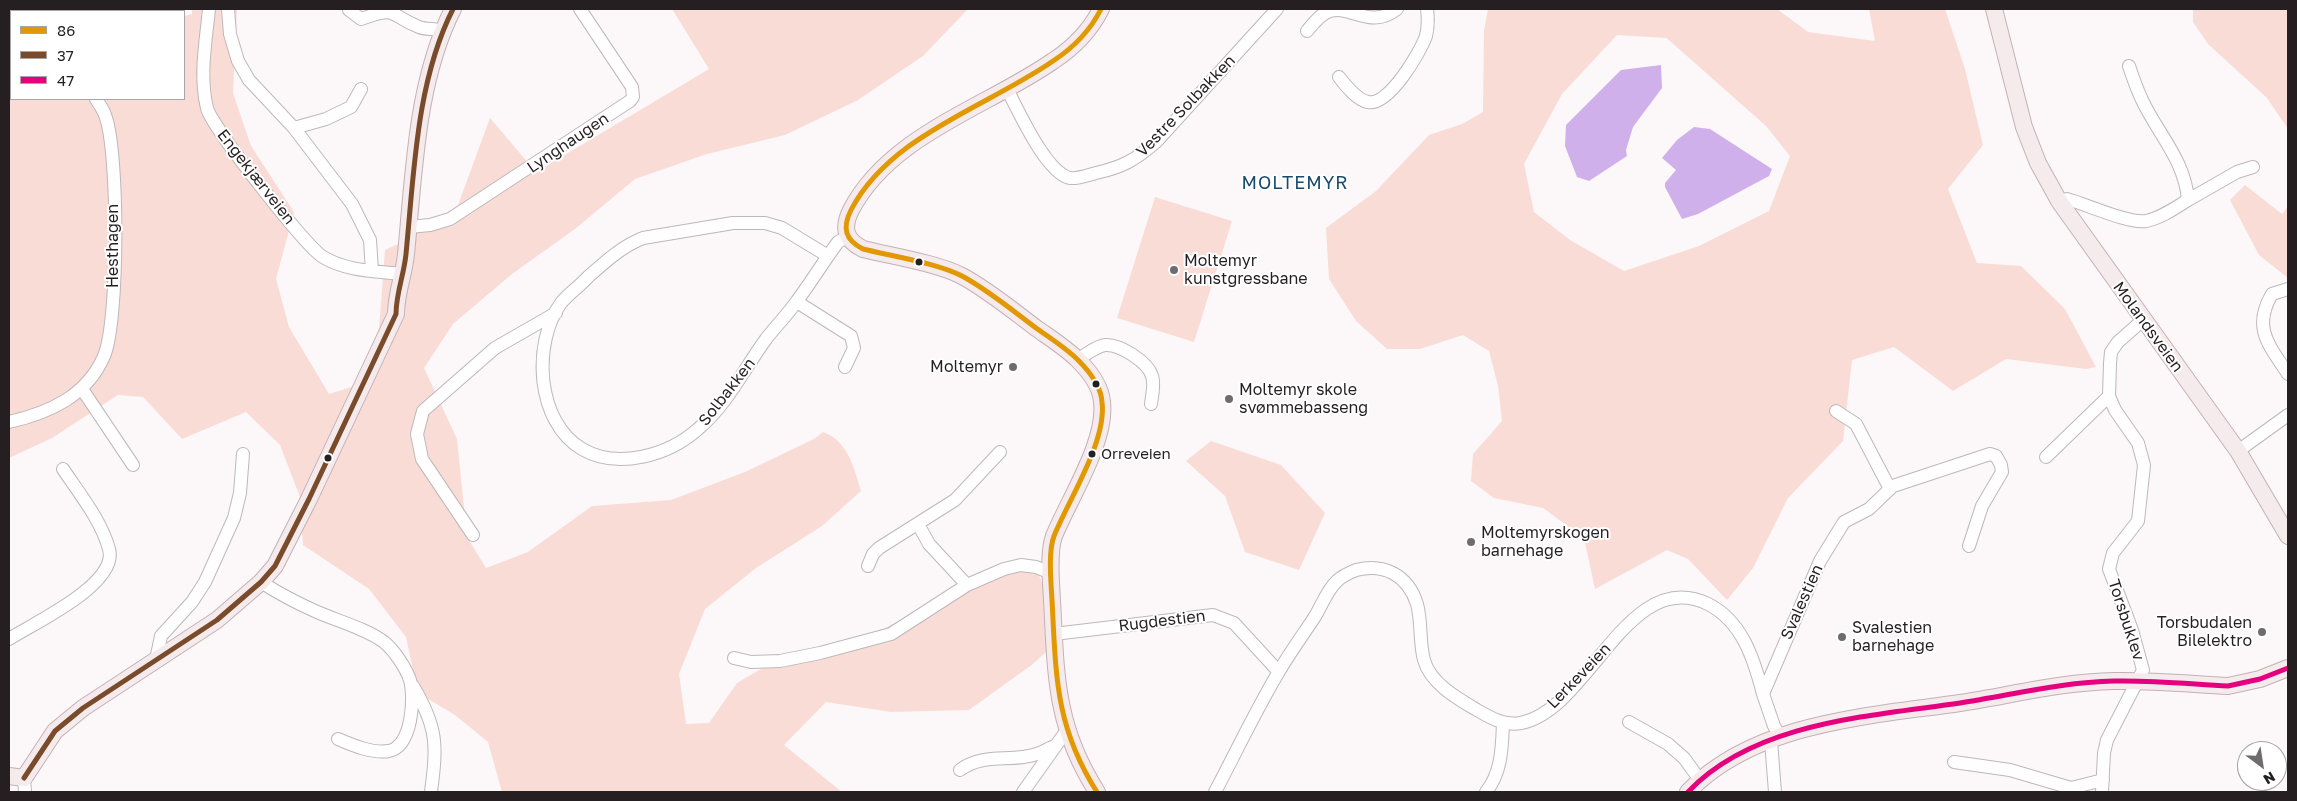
<!DOCTYPE html>
<html>
<head>
<meta charset="utf-8">
<style>
	body { margin:0 }
	#map { position:relative; width:2297px; height:801px; overflow:hidden; background:#fcf7f9; font-family:"Golos Text",sans-serif }
	canvas { display:block }
	.frame { position:absolute; inset:0; border:10px solid #251f22; pointer-events:none }
	.legend { position:absolute; left:10px; top:10px; width:175px; height:90px; box-sizing:border-box; background:#fff; border:1px solid #a8a5a7; margin:0; padding:6px 9px; list-style:none; font-size:15px; color:#251f22 }
	.legend li { display:flex; align-items:center; gap:10px; height:25px }
	.legend b { width:25px; border:1px solid #a8a5a7 }
	.north { position:absolute; left:2237px; top:741px; width:50px; height:50px; box-sizing:border-box; background:#fff; border:1px solid #a8a5a7; border-radius:50%; rotate:149deg; font-size:14px; font-weight:700; line-height:20px; text-align:center; color:#251f22 }
	.north::after { content:''; display:block; margin:auto; width:18px; height:22px; background:#706b6d; clip-path:polygon(50% 0,100% 100%,50% 72%,0 100%) }
</style>
</head>
<body>
<div id="map">
<canvas width="2297" height="801"></canvas>
<div class="frame"></div>
<ul class="legend">
<li><b style="height:6px;background:#e29803"></b>86</li>
<li><b style="height:6px;background:#7a4b2a"></b>37</li>
<li><b style="height:6px;background:#e5007d"></b>47</li>
</ul>
<div class="north">N</div>
</div>
<script>
const context = document.querySelector('canvas').getContext('2d');
context.lineJoin = 'round';
function fillPath(path, color) { context.fillStyle = color; context.fill(path, 'evenodd'); }
function stroke(path, color, width, dash) { context.strokeStyle = color; context.lineWidth = width; context.lineCap = dash ? 'butt' : 'round'; context.setLineDash(dash || []); context.stroke(path); }
function write(font, color, halo, rows, align = 'center') {
  context.font = font + ' "Golos Text",sans-serif'; context.lineWidth = 4; context.setLineDash([]); context.textBaseline = 'middle'; context.strokeStyle = halo; context.fillStyle = color; for (const [text, x, y, turn = 0] of rows) {
    context.save(); context.translate(x, y); context.rotate((+turn || 0) * Math.PI / 180); context.textAlign = isNaN(turn) ? turn : align; if (halo) context.strokeText(text, 0, 0); context.fillText(text, 0, 0); context.restore();
  }
}
const green = new Path2D(`
	M 38,9 L 142,9 L 144,11 L 34,11 Z
	M 192,9 L 237,9 L 233,93 L 251,146 L 294,212 L 276,279 L 289,327 L 329,394 L 355,386 L 379,329 L 385,250 L 403,242 L 458,205 L 490,118 L 536,172 L 709,69 L 672,9 L 968,9 L 923,56 L 858,100 L 785,135 L 707,154 L 635,179 L 575,229 L 512,274 L 453,324 L 424,368 L 457,439 L 467,537 L 486,568 L 528,552 L 592,506 L 671,500 L 745,472 L 814,439 L 823,432 C 848,441 854,468 861,491 L 822,526 L 756,568 L 705,609 L 679,674 L 686,724 L 709,723 L 737,683 L 773,662 L 850,645 L 919,611 L 986,570 L 1037,570 L 1063,636 L 1033,664 L 969,710 L 891,712 L 826,702 L 784,745 L 842,792 L 502,792 L 488,742 L 455,715 L 418,693 L 406,637 L 369,589 L 303,545 L 300,497 L 280,445 L 246,412 L 182,439 L 143,397 L 118,395 L 52,438 L 9,458 L 9,20 L 11,20 L 11,99 L 184,99 L 184,16 L 192,14 Z
	M 1488,9 L 1777,9 L 1808,32 L 1875,41 L 1869,9 L 1945,9 L 1965,69 L 1983,145 L 1948,189 L 1977,263 L 2021,266 L 2065,309 L 2096,367 L 2086,369 L 2006,359 L 1953,391 L 1894,347 L 1852,360 L 1843,441 L 1788,498 L 1753,568 L 1727,600 L 1688,559 L 1667,550 L 1595,589 L 1584,538 L 1543,508 L 1494,498 L 1471,481 L 1473,454 L 1502,421 L 1498,386 L 1489,351 L 1463,335 L 1420,349 L 1387,349 L 1356,321 L 1329,279 L 1326,228 L 1376,191 L 1429,135 L 1462,124 L 1483,112 L 1484,31 ZM 1617,35 L 1666,38 L 1670,41 L 1766,126 L 1790,156 L 1769,211 L 1699,246 L 1624,271 L 1570,240 L 1534,212 L 1524,164 L 1562,94 Z
	M 2193,9 L 2288,9 L 2288,129 L 2267,98 L 2208,44 L 2193,22 Z
	M 2245,185 L 2282,214 L 2288,206 L 2288,278 L 2259,255 L 2230,200 Z
	M 1155,197 L 1232,221 L 1194,342 L 1117,318 Z
	M 1211,441 L 1281,465 L 1325,513 L 1299,570 L 1245,552 L 1225,496 L 1186,461 Z`);
const water = new Path2D(`
	M 1661,65 L 1662,88 L 1633,127 L 1626,150 L 1627,156 L 1589,181 L 1577,177 L 1565,146 L 1566,125 L 1621,70 Z
	M 1694,127 L 1710,129 L 1772,169 L 1769,176 L 1698,214 L 1682,219 L 1665,187 L 1665,183 L 1676,170 L 1662,158 L 1677,140 Z`);
const minor = new Path2D(`
	M 209,9 C 206,41 199,75 207,108 C 211,126 306,247 323,257 C 346,271 375,271 401,274
	M 228,9 L 230,34 L 238,61 L 249,80 L 294,128 L 352,204 L 370,240 L 372,271
	M 349,10 L 361,19 C 399,5 388,15 419,27 C 426,30 435,28 442,31
	M 1307,31 C 1313,24 1320,14 1330,11 C 1352,5 1370,30 1397,9
	M 9,39 L 11,39
	M 1339,77 C 1346,86 1357,100 1368,102 C 1388,107 1420,53 1426,36 C 1428,28 1428,17 1427,9
	M 1007,89 C 1018,110 1046,173 1070,178 C 1078,179 1088,175 1096,173 C 1123,167 1135,160 1156,142 L 1277,9
	M 294,128 L 326,119 L 351,107 L 361,89
	M 2188,200 L 2237,172 L 2253,167
	M 2059,201 L 2067,199 C 2086,204 2129,224 2146,221 C 2161,218 2175,208 2188,200 C 2185,161 2159,135 2143,102 C 2137,90 2133,78 2129,66
	M 409,227 L 430,225 L 450,219 L 630,101 L 633,97 L 632,87 L 580,9
	M 828,256 L 782,228 L 765,223 L 733,223 L 643,238 C 621,247 606,261 588,277 C 580,286 568,294 561,303 C 532,343 536,422 582,449 C 618,470 669,455 698,429 C 727,405 744,369 766,339 C 776,326 788,314 797,301 C 811,282 824,261 838,242 L 847,237
	M 2288,289 L 2272,294 C 2252,328 2269,345 2288,374
	M 797,302 L 851,336 L 854,348 L 845,367
	M 1078,359 C 1086,355 1096,346 1105,345 C 1120,344 1148,362 1152,376 C 1155,385 1152,395 1151,404
	M 82,389 L 133,465
	M 1836,411 L 1856,424 L 1890,489
	M 9,422 C 49,413 87,396 104,356 C 119,322 119,149 105,115 C 103,109 99,104 96,99
	M 2238,451 L 2288,415
	M 2046,457 L 2109,396
	M 918,524 L 929,544 L 967,585
	M 473,535 L 422,459 L 417,434 L 423,411 L 495,348 L 556,313
	M 868,566 L 873,554 L 879,548 L 955,500 L 1000,452
	M 261,582 C 278,593 297,603 315,611 C 337,621 365,628 384,642 C 394,650 406,668 410,680 C 415,699 412,746 389,751 C 373,754 352,745 338,739
	M 1054,634 L 1213,615 L 1234,623 L 1278,671
	M 9,639 C 34,623 119,584 109,549 C 101,520 79,493 63,469
	M 734,658 L 751,662 L 780,661 L 820,653 L 891,634 L 967,585 L 1004,569 L 1021,565 L 1036,567 L 1051,573
	M 156,660 L 161,636 L 192,602 L 205,582 L 234,518 L 240,493 L 243,454
	M 413,686 C 438,728 437,746 431,792
	M 1629,722 L 1668,744 L 1684,758 L 1700,780
	M 1781,738 L 1774,726 L 1763,694 L 1820,561 L 1844,522 L 1869,509 L 1893,486 L 1990,454 L 1996,456 L 2001,465 L 2002,472 L 1982,506 L 1969,546
	M 1771,741 L 1775,792
	M 1954,762 L 2010,770 L 2071,788 L 2103,780
	M 960,770 C 984,752 1010,763 1037,754 C 1043,752 1049,748 1055,746
	M 24,778 L 25,792
	M 1023,792 L 1067,730
	M 1215,792 C 1236,752 1255,712 1278,673 C 1289,654 1302,636 1314,618 C 1321,607 1327,590 1337,581 C 1341,577 1351,572 1356,570 C 1384,563 1408,575 1417,604 C 1422,622 1419,642 1424,660 C 1430,683 1458,699 1477,710 C 1491,718 1504,726 1521,723 C 1589,710 1628,565 1708,604 C 1742,621 1754,659 1763,694
	M 1486,792 C 1502,772 1502,747 1503,723
	M 2102,792 L 2104,753 L 2107,740 L 2143,670 L 2132,630 L 2109,569 L 2113,553 L 2138,521 L 2144,465 L 2138,443 L 2115,410 L 2109,396 L 2110,363 L 2111,352 L 2118,342 L 2143,320`);
const major = new Path2D(`
	M 1994,9 L 2024,127 L 2038,163 L 2059,201 L 2238,451 L 2288,536
	M 9,776 L 24,778 L 55,731 L 83,708 L 217,620 L 261,582 L 275,566 L 309,499 L 396,314 C 396,293 404,275 406,254 C 414,174 416,82 453,9
	M 1097,792 C 1055,726 1056,675 1052,600 C 1051,582 1048,552 1054,536 C 1069,499 1107,441 1102,402 C 1101,386 1089,371 1078,360 C 1066,348 1050,338 1036,328 C 1012,310 988,290 962,276 C 937,263 891,256 863,249 C 845,240 842,228 851,210 C 890,135 987,107 1053,61 C 1073,48 1090,31 1101,9
	M 1688,792 C 1754,722 1871,716 1960,703 C 2012,695 2062,682 2114,681 C 2152,680 2190,684 2228,686 L 2260,679 L 2288,668`);
const bus1 = new Path2D(`
	M 1097,792 C 1055,726 1056,675 1052,600 C 1051,582 1048,552 1054,536 C 1069,499 1107,441 1102,402 C 1101,386 1089,371 1078,360 C 1066,348 1050,338 1036,328 C 1012,310 988,290 962,276 C 937,263 891,256 863,249 C 845,240 842,228 851,210 C 890,135 987,107 1053,61 C 1073,48 1090,31 1101,9`);
const bus2 = new Path2D(`
	M 24,778 L 55,731 L 83,708 L 217,620 L 261,582 L 275,566 L 309,499 L 396,314 C 396,293 404,275 406,254 C 414,174 416,82 453,9`);
const bus3 = new Path2D(`
	M 1688,792 C 1754,722 1871,716 1960,703 C 2012,695 2062,682 2114,681 C 2152,680 2190,684 2228,686 L 2260,679 L 2288,668`);
const markers = [
	[919,262,4.5,"#251f22"],
	[1174,270,5,"#706b6d"],
	[1013,367,5,"#706b6d"],
	[1096,384,4.5,"#251f22"],
	[1229,399,5,"#706b6d"],
	[1092,454,4.5,"#251f22"],
	[328,458,4.5,"#251f22"],
	[1471,542,5,"#706b6d"],
	[2262,632,5,"#706b6d"],
	[1842,637,5,"#706b6d"]
];
const busNames = [
	["Orreveien",1101,454]
];
const streetNames = [
	["Vestre Solbakken",1186,106,-46],
	["Lynghaugen",568,143,-34],
	["Engekjærveien",256,177,52],
	["Hesthagen",113,246,-90],
	["Molandsveien",2148,327,54],
	["Solbakken",727,392,-52],
	["Svalestien",1802,602,-66],
	["Torsbuklev",2126,620,72],
	["Rugdestien",1162,621,-7],
	["Lerkeveien",1579,676,-46]
];
const poiNames = [
	["Moltemyr",1184,261],
	["kunstgressbane",1184,279],
	["Moltemyr",1003,367,"right"],
	["Moltemyr skole",1239,390],
	["svømmebasseng",1239,408],
	["Moltemyrskogen",1481,533],
	["barnehage",1481,551],
	["Torsbudalen",2252,623,"right"],
	["Bilelektro",2252,641,"right"],
	["Svalestien",1852,628],
	["barnehage",1852,646]
];
const neighbourhoodNames = [
	["MOLTEMYR",1295,183]
];
fillPath(green, '#fadcd6');
fillPath(water, '#cfb0ea');
stroke(minor, '#bdb8ba', 14);
stroke(major, '#c3b1b5', 18);
stroke(minor, '#fffefe', 12);
stroke(major, '#f5ebed', 16);
stroke(bus1, '#e29803', 5);
stroke(bus2, '#7a4b2a', 5);
stroke(bus3, '#e5007d', 5);
for (const [x, y, r, color] of markers) { const dot = new Path2D(); dot.arc(x, y, r, 0, 2 * Math.PI); context.fillStyle = color; context.fill(dot); stroke(dot, '#fff', 2); }
write('15px', '#251f22', '#fff', busNames, 'left');
write('16px', '#251f22', '#fff', streetNames);
write('16px', '#251f22', '#fff', poiNames, 'left');
context.letterSpacing = '1px';
write('18px', '#194b6e', '#fff', neighbourhoodNames);
context.letterSpacing = '0px';
</script>
</body>
</html>
